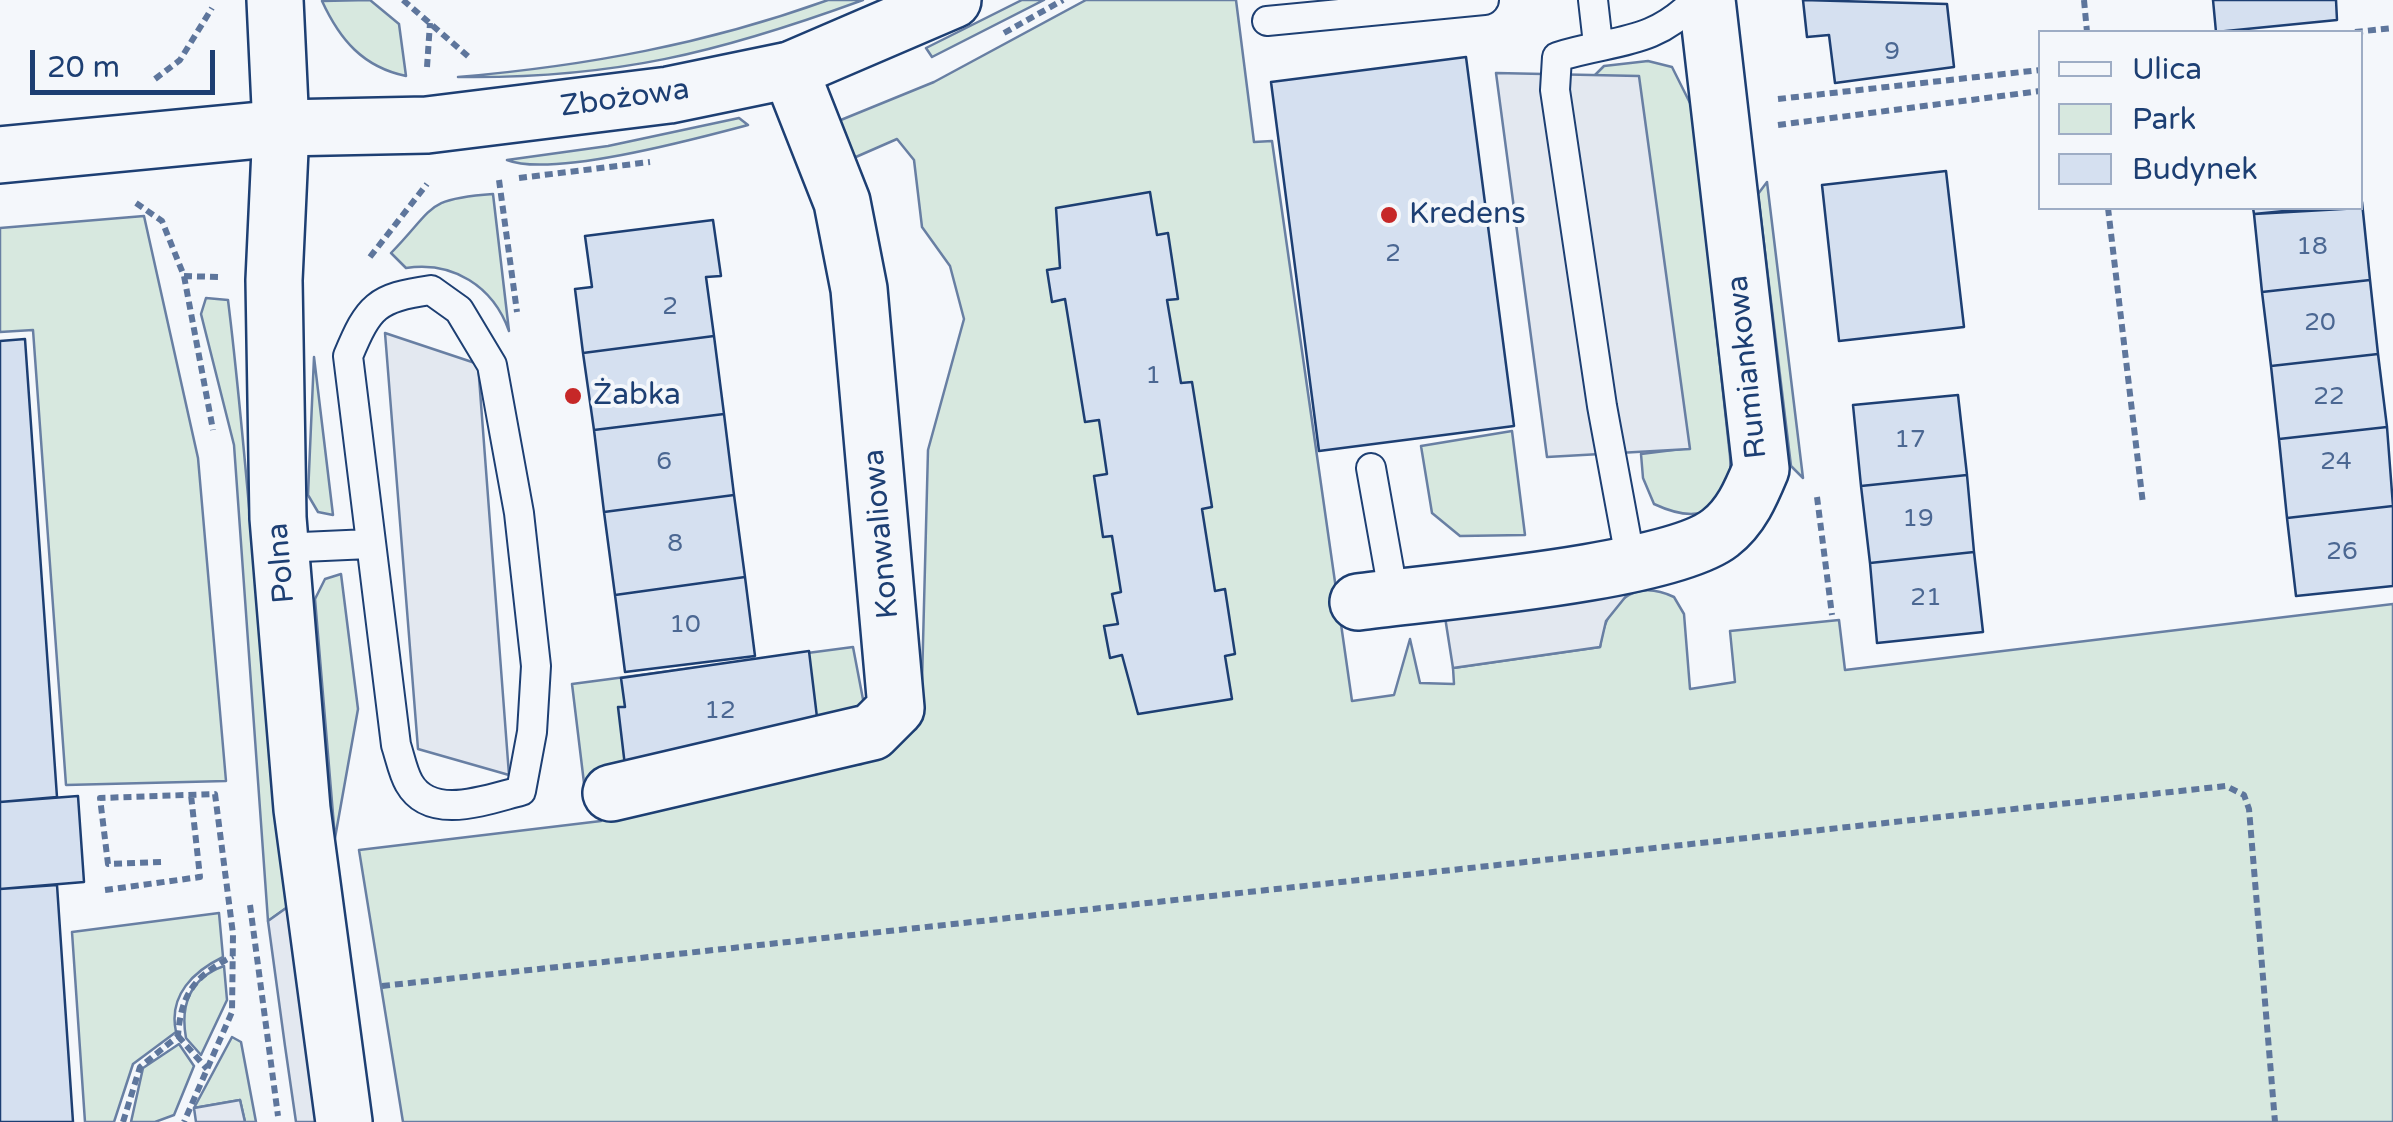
<!DOCTYPE html>
<html>
<head>
<meta charset="utf-8">
<style>
	body { margin:0 }
	#map { position:relative; width:2393px; height:1122px; overflow:hidden; background:#f4f7fb; font-family:"Varela Round",sans-serif }
	canvas { display:block }
	.legend { position:absolute; left:2038px; top:30px; width:325px; height:180px; box-sizing:border-box; background:#f4f7fb; border:2px solid #9eadc5; margin:0; padding:12px 18px; list-style:none; font-size:30px; color:#1d3f73 }
	.legend li { display:flex; align-items:center; gap:20px; height:50px }
	.legend b { width:50px; border:2px solid #9eadc5 }
	.scale { position:absolute; left:30px; top:50px; width:185px; height:45px; box-sizing:border-box; border:5px solid #1d3f73; border-top:0; padding-left:12px; font-size:30px; line-height:35px; white-space:nowrap; color:#1d3f73; -webkit-text-stroke:8px #f4f7fb; paint-order:stroke }
</style>
</head>
<body>
<div id="map">
<canvas width="2393" height="1122"></canvas>
<ul class="legend">
<li><b style="height:12px;background:#f4f7fb"></b>Ulica</li>
<li><b style="height:28px;background:#d7e8df"></b>Park</li>
<li><b style="height:28px;background:#d5e0f0"></b>Budynek</li>
</ul>
<div class="scale">20 m</div>
</div>
<script>
const context = document.querySelector('canvas').getContext('2d');
context.lineJoin = 'round';
function fillPath(path, color) { context.fillStyle = color; context.fill(path, 'evenodd'); }
function stroke(path, color, width, dash) { context.strokeStyle = color; context.lineWidth = width; context.lineCap = dash ? 'butt' : 'round'; context.setLineDash(dash || []); context.stroke(path); }
function write(font, color, halo, rows, align = 'center') {
  context.font = font + ' "Varela Round",sans-serif'; context.lineWidth = 8; context.setLineDash([]); context.textBaseline = 'middle'; context.strokeStyle = halo; context.fillStyle = color; for (const [text, x, y, turn = 0] of rows) {
    context.save(); context.translate(x, y); context.rotate((+turn || 0) * Math.PI / 180); context.textAlign = isNaN(turn) ? turn : align; if (halo) context.strokeText(text, 0, 0); context.fillText(text, 0, 0); context.restore();
  }
}
const green = new Path2D(`
	M 370,0 L 399,24 L 406,76 C 363,67 340,40 322,1 Z
	M 828,0 L 863,0 C 718,53 613,79 458,77 C 586,66 706,44 828,0 Z
	M 1022,0 L 1044,0 L 932,57 L 926,48 Z
	M 1086,0 L 1236,0 L 1254,142 L 1272,141 L 1352,701 L 1394,695 L 1410,639 L 1420,683 L 1454,684 L 1453,668 L 1600,647 C 1605,605 1632,577 1674,597 L 1684,614 L 1690,689 L 1735,682 L 1730,631 L 1839,620 L 1845,670 L 2393,604 L 2393,1122 L 403,1122 L 359,850 L 601,821 L 610,810 L 781,775 L 862,764 L 916,729 L 922,682 L 928,450 L 964,319 L 950,266 L 922,227 L 914,160 L 897,139 L 849,160 L 831,124 L 934,82 Z
	M 1648,61 L 1672,67 L 1692,107 L 1730,456 C 1734,511 1701,526 1654,504 L 1643,478 L 1641,454 L 1689,448 L 1589,81 L 1604,66 Z
	M 739,118 L 748,125 C 699,138 552,178 507,160 L 608,146 Z
	M 1767,182 L 1803,478 L 1791,466 L 1758,194 Z
	M 493,194 L 509,331 C 493,286 453,261 406,268 L 391,253 C 436,207 424,199 493,194 Z
	M 144,216 L 198,458 L 226,781 L 66,785 L 33,330 L 0,332 L 0,228 Z
	M 206,298 L 228,300 C 253,502 261,705 289,906 L 268,921 L 234,445 L 201,314 Z
	M 314,357 L 333,515 L 318,512 L 308,495 Z
	M 1512,431 L 1525,535 L 1460,536 L 1432,513 L 1421,446 Z
	M 341,574 L 358,709 L 335,838 L 315,599 L 325,579 Z
	M 853,647 L 866,715 L 633,763 L 584,783 L 572,684 Z
	M 219,913 L 223,957 C 194,971 168,995 176,1032 L 133,1064 L 114,1122 L 85,1122 L 72,932 Z
	M 224,966 L 227,1000 L 201,1055 L 186,1038 C 180,1005 190,978 224,966 Z
	M 232,1037 L 241,1042 L 256,1122 L 245,1122 L 240,1100 L 194,1108 Z
	M 179,1044 L 194,1066 L 174,1115 L 155,1122 L 131,1122 L 143,1068 Z`);
const parking = new Path2D(`
	M 1496,73 L 1639,76 L 1690,449 L 1547,457 Z
	M 385,333 L 478,364 L 509,775 L 418,749 Z
	M 1631,590 L 1606,621 L 1600,647 L 1453,668 L 1445,617 Z
	M 289,906 L 320,1122 L 296,1122 L 285,1046 L 268,921 Z
	M 240,1100 L 245,1122 L 196,1122 L 194,1108 Z`);
const building = new Path2D(`
	M 1803,0 L 1947,4 L 1954,67 L 1835,83 L 1829,35 L 1807,37 Z
	M 2213,0 L 2336,0 L 2337,20 L 2216,32 Z
	M 1466,57 L 1514,426 L 1319,451 L 1271,82 Z
	M 1946,171 L 1964,327 L 1839,341 L 1822,185 Z
	M 1150,192 L 1157,235 L 1168,233 L 1178,299 L 1167,300 L 1181,383 L 1192,382 L 1212,507 L 1202,509 L 1215,591 L 1225,589 L 1235,654 L 1225,656 L 1232,699 L 1138,714 L 1122,655 L 1110,658 L 1104,626 L 1118,624 L 1112,594 L 1121,592 L 1112,536 L 1103,537 L 1094,476 L 1107,474 L 1099,420 L 1085,422 L 1065,299 L 1052,302 L 1047,270 L 1060,268 L 1056,208 Z
	M 2362,202 L 2370,280 L 2262,292 L 2254,214 L 2360,208 Z
	M 2253,208 L 2315,208 L 2254,214 Z
	M 713,220 L 721,276 L 706,277 L 714,336 L 583,353 L 575,289 L 592,287 L 585,236 Z
	M 2370,280 L 2378,354 L 2271,366 L 2262,292 Z
	M 714,336 L 724,414 L 594,430 L 583,353 Z
	M 25,339 L 57,797 L 0,802 L 0,341 Z
	M 2378,354 L 2387,427 L 2279,439 L 2271,366 Z
	M 1958,395 L 1967,475 L 1861,486 L 1853,405 Z
	M 724,414 L 734,495 L 604,512 L 594,430 Z
	M 2387,427 L 2393,506 L 2287,518 L 2279,439 Z
	M 1967,475 L 1974,552 L 1870,563 L 1861,486 Z
	M 734,495 L 745,577 L 615,595 L 604,512 Z
	M 2393,506 L 2393,586 L 2296,596 L 2287,518 Z
	M 1974,552 L 1983,632 L 1877,643 L 1870,563 Z
	M 745,577 L 755,656 L 625,672 L 615,595 Z
	M 809,651 L 820,742 L 625,766 L 618,707 L 625,707 L 621,678 Z
	M 78,796 L 84,882 L 0,889 L 0,802 Z
	M 57,885 L 73,1122 L 0,1122 L 0,889 Z`);
const path = new Path2D(`
	M 403,0 L 470,58
	M 2084,0 L 2087,32
	M 2355,32 L 2393,28
	M 1004,33 L 1063,0
	M 427,67 L 430,23
	M 155,79 L 180,60 L 212,8
	M 1778,99 L 2040,70
	M 1778,125 L 2040,91
	M 519,178 L 650,162
	M 499,180 L 517,312
	M 136,203 L 162,221 L 184,276 L 213,430
	M 2108,208 L 2143,504
	M 370,257 L 427,184
	M 184,276 L 218,277
	M 1817,497 L 1832,615
	M 161,862 L 108,864 L 100,798 L 215,794 L 233,934 L 232,1012 L 184,1122
	M 105,890 L 200,877 L 191,795
	M 250,905 L 278,1116
	M 382,986 L 2226,786 L 2244,795 L 2249,809 L 2275,1122
	M 178,1036 L 207,1069
	M 123,1122 L 140,1067 L 178,1036 C 181,993 195,976 233,956`);
const lane = new Path2D(`
	M 1593,0 L 1598,44
	M 1267,21 L 1484,0
	M 431,290 L 459,310 L 492,365 L 519,513 L 536,666 L 532,732 L 521,791 C 488,799 431,822 409,783 C 403,773 400,757 396,745 L 348,356 C 369,306 376,298 431,290 Z
	M 1371,468 L 1394,597
	M 280,548 L 369,544
	M 1631,563 L 1602,406 L 1555,90 L 1557,57 C 1614,39 1653,46 1696,0`);
const street = new Path2D(`
	M 275,0 L 281,128 L 274,280 L 278,518 L 302,809 L 344,1122
	M 1358,602 C 1433,592 1669,573 1720,533 C 1741,517 1751,493 1761,469 L 1707,0
	M 611,793 L 872,732 L 896,708 L 859,289 L 842,202 L 790,70`);
const secondary = new Path2D(`
	M 0,155 L 281,128 L 427,125 L 669,95 L 790,70 L 953,0`);
const markers = [
	[1389,215,10,"#c62828"],
	[573,396,10,"#c62828"]
];
const numberNames = [
	["9",1892,52],
	["18",2312,247],
	["2",1393,254],
	["2",670,307],
	["20",2320,323],
	["1",1153,376],
	["22",2329,397],
	["17",1910,440],
	["6",664,462],
	["24",2336,462],
	["19",1918,519],
	["8",675,544],
	["26",2342,552],
	["21",1926,598],
	["10",685,625],
	["12",720,711]
];
const streetNames = [
	["Zbożowa",625,99,-8],
	["Rumiankowa",1748,367,-96],
	["Konwaliowa",882,534,-95],
	["Polna",282,563,-95]
];
const poiNames = [
	["Kredens",1409,215],
	["Żabka",593,396]
];
fillPath(green, '#d7e8df');
stroke(green, '#687fa3', 2.5);
fillPath(parking, '#e3e8f0');
stroke(parking, '#687fa3', 2.5);
fillPath(building, '#d5e0f0');
stroke(building, '#1d3f73', 2.5);
stroke(lane, '#1d3f73', 32);
stroke(street, '#1d3f73', 60);
stroke(secondary, '#1d3f73', 60);
stroke(path, '#5e769c', 6, [8, 5]);
stroke(lane, '#f4f7fb', 28);
stroke(street, '#f4f7fb', 55);
stroke(secondary, '#f4f7fb', 55);
for (const [x, y, r, color] of markers) { const dot = new Path2D(); dot.arc(x, y, r, 0, 2 * Math.PI); context.fillStyle = color; context.fill(dot); stroke(dot, '#f4f7fb', 4); }
write('25px', '#4b6792', null, numberNames);
write('30px', '#1d3f73', '#f4f7fb', streetNames);
write('30px', '#1d3f73', '#f4f7fb', poiNames, 'left');
</script>
</body>
</html>
